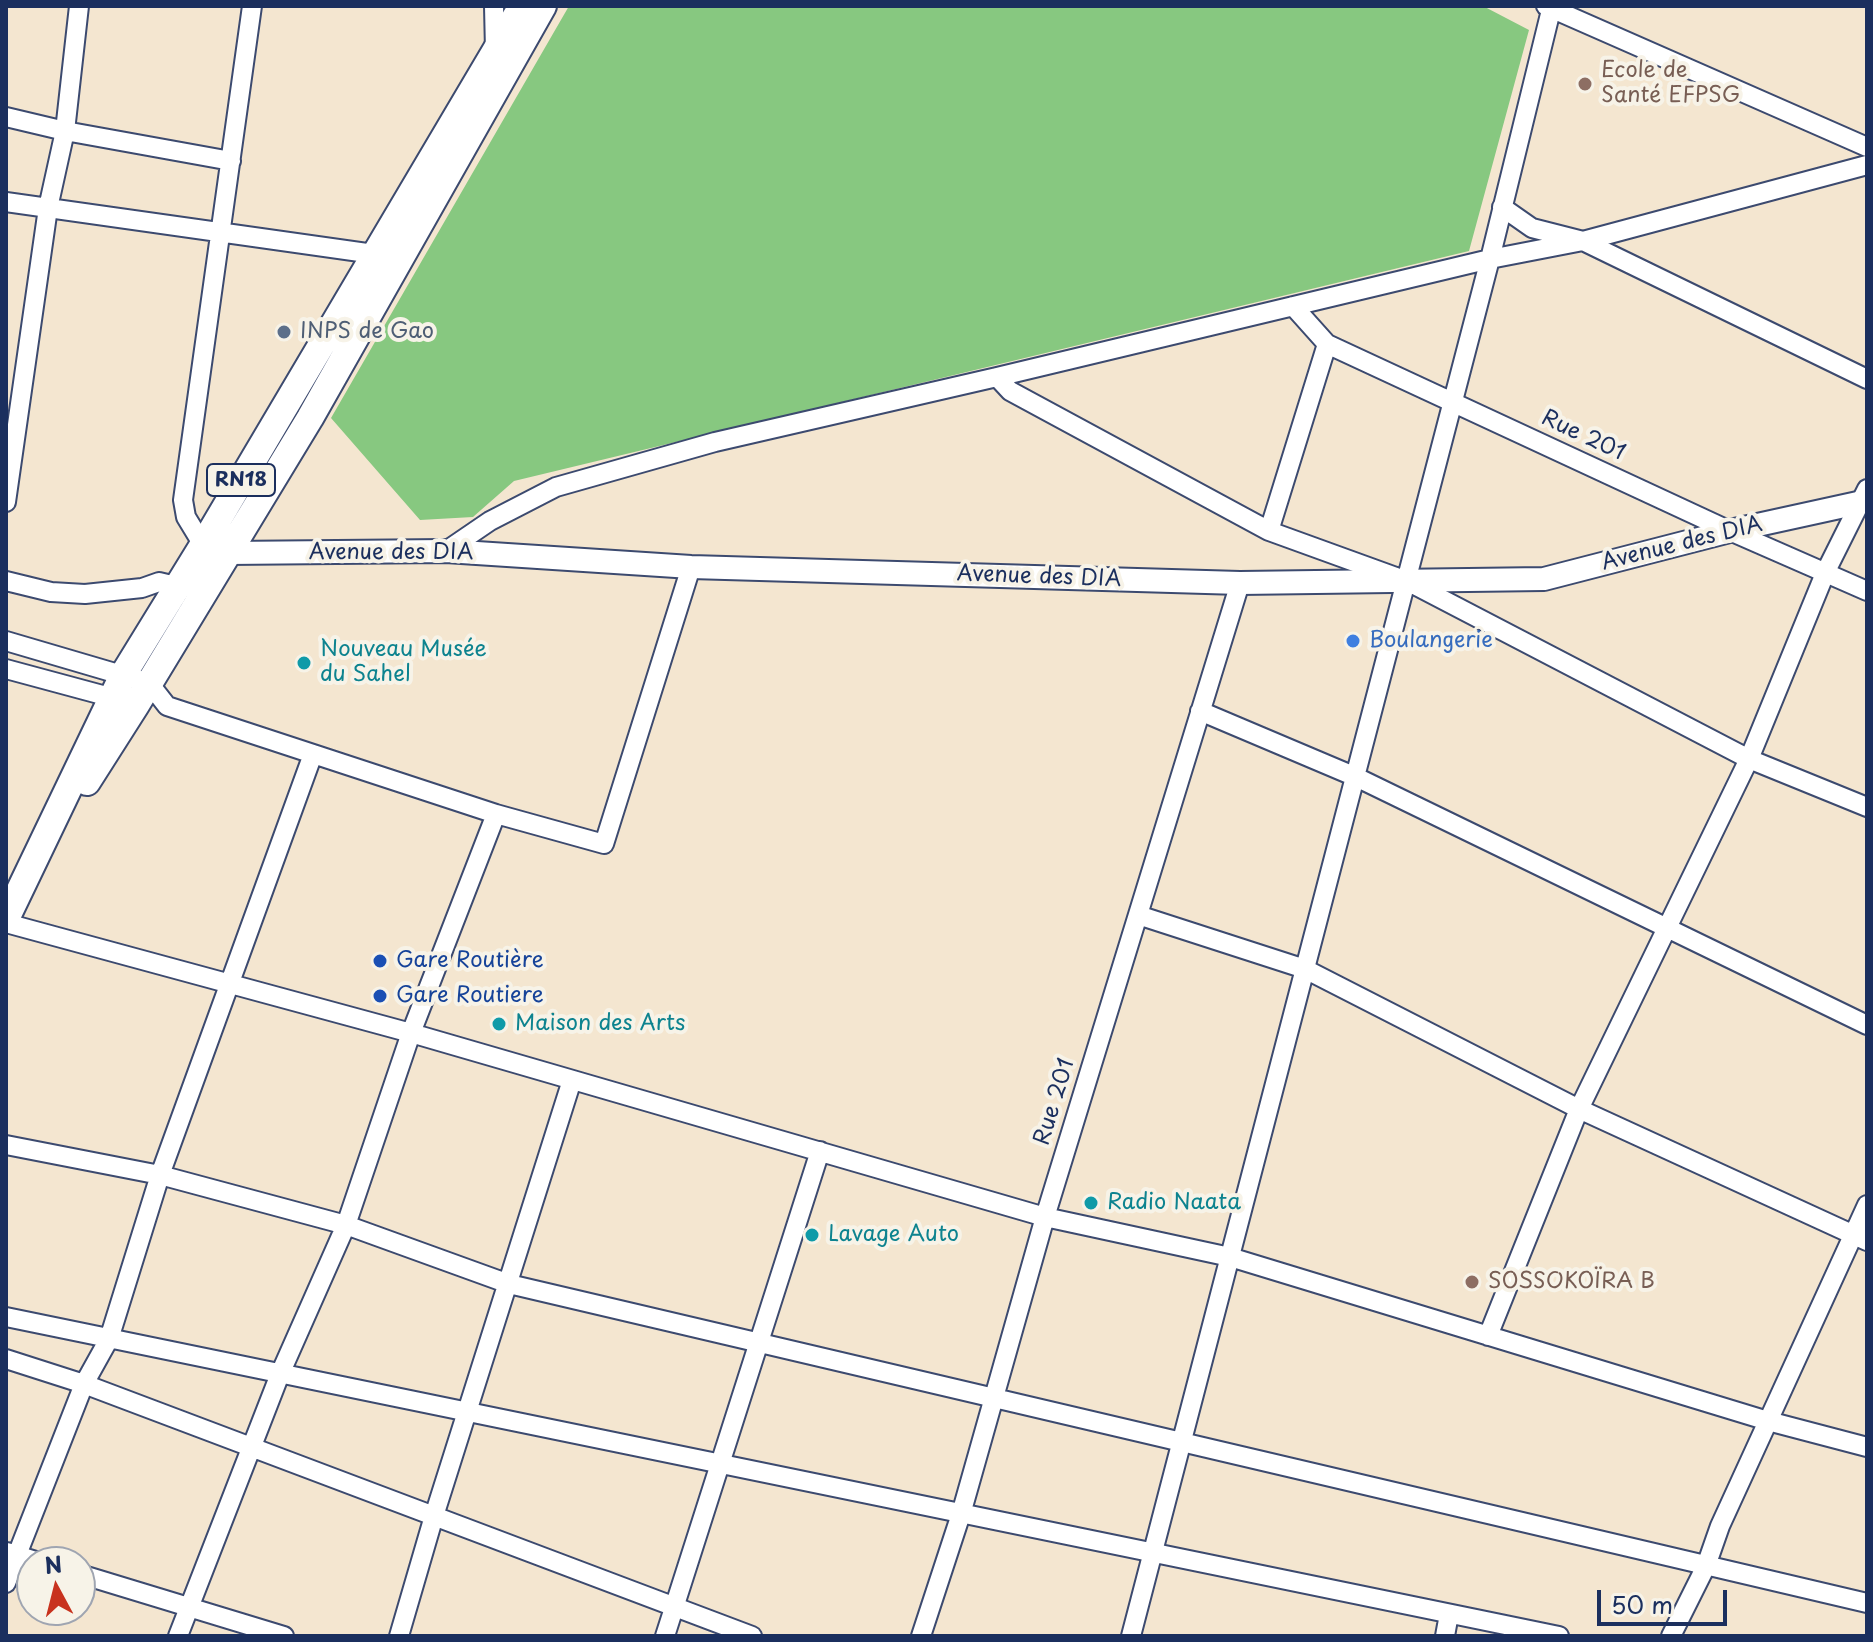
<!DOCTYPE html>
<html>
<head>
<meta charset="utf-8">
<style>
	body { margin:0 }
	#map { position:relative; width:1873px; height:1642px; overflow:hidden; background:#f4e6d0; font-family:"Playpen Sans",sans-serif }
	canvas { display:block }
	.frame { position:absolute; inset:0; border:8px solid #1b2f5e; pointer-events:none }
	.north { position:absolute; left:16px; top:1546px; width:80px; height:80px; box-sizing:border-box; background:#f7f3e8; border:2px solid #9fa5b1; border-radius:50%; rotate:353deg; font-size:22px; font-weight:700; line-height:32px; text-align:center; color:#1b2f5e }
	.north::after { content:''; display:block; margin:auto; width:28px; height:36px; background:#c8321e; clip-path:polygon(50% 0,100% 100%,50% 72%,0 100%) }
	.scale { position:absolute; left:1597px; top:1590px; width:130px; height:36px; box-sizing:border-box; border:4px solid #1b2f5e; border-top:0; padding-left:10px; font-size:24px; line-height:28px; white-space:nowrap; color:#1b2f5e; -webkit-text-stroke:6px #f7f3e8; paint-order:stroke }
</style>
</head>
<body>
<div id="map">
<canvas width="1873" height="1642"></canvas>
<div class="frame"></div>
<div class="north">N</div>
<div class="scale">50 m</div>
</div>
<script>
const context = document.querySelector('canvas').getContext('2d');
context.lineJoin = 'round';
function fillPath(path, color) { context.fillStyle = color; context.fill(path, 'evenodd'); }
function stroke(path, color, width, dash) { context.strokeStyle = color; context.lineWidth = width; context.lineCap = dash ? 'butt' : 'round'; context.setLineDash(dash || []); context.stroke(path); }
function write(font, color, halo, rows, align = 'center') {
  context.font = font + ' "Playpen Sans",sans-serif'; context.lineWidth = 8; context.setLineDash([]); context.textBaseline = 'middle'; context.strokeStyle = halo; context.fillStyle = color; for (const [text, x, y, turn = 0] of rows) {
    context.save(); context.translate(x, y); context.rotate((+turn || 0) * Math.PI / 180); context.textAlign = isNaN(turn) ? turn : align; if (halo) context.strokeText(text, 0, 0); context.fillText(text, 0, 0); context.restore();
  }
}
const green = new Path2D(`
	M 569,6 L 1483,6 L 1529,30 L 1469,251 L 514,481 L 473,517 L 420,520 L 331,418 Z`);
const minor = new Path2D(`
	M 494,6 L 495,51
	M 1546,6 L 1867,147
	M 6,117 L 65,131 L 231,161
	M 6,202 L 374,254
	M 1502,207 L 1532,228 L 1583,241 L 1867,379
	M 1293,306 L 1327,344 L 1730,531 L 1867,591
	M 997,377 L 1010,391 L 1269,531 L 1407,581 L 1749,759 L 1867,807
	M 6,502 L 48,208 L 65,131 L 79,6
	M 1269,531 L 1327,344
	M 203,545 L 186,517 L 183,500 L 252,6
	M 446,551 L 490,521 L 556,487 L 715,442 L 997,377 L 1490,259 L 1583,241 L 1867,165
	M 6,581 L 51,592 L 85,594 L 142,588 L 159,582 L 176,586
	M 6,641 L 149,683 L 167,706 L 496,814 L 604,844 L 691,567
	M 6,669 L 121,700
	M 1200,711 L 1356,777 L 1867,1025
	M 1138,915 L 1305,969 L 1579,1109 L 1867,1241
	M 6,923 L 411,1033 L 1045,1217 L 1230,1257 L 1768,1421 L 1867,1447
	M 6,1145 L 160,1175 L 346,1225 L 509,1284 L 1867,1603
	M 6,1317 L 1559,1636
	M 1488,1336 L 1579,1109 L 1749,759 L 1826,571 L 1867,489
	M 6,1359 L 84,1384 L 752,1636
	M 7,1552 L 39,1562
	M 80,1574 L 284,1636
	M 6,1583 L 84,1384 L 109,1339 L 160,1175 L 313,754
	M 178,1636 L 280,1374 L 346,1225 L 411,1033 L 496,814
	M 399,1636 L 434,1516 L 572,1080
	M 665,1636 L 820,1151
	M 921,1636 L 961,1514 L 1045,1217 L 1240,583
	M 1131,1636 L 1490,259 L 1552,6
	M 1445,1636 L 1449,1614
	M 1671,1636 L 1706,1566 L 1720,1526 L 1867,1205`);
const tertiary = new Path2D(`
	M 215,549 L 227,553 L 446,551 L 691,567 L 1240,583 L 1544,579 L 1730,531 L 1867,501`);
const primary = new Path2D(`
	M 87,782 L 136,705 L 310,418 L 543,6
	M 6,919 L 123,675 L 203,545 L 522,6`);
const markers = [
	[1585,84,8,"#8d6e63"],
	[284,332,8,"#5c6f8a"],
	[1353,641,8,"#3f7fe0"],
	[304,663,8,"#0f9aa8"],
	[380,961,8,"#1a4fb4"],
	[380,996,8,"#1a4fb4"],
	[499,1024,8,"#0f9aa8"],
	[1091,1203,8,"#0f9aa8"],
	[812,1235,8,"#0f9aa8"],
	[1472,1282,8,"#8d6e63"]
];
const shields = [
	[241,480,68]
];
const shieldNames = [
	["RN18",241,480]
];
const educationNames = [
	["Ecole de",1601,71],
	["Santé EFPSG",1601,96],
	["SOSSOKOÏRA B",1488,1282]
];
const serviceNames = [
	["INPS de Gao",300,332]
];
const streetNames = [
	["Rue 201",1583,436,25],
	["Avenue des DIA",1682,544,-14],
	["Avenue des DIA",391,553],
	["Avenue des DIA",1039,577,2],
	["Rue 201",1055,1102,-73]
];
const shopNames = [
	["Boulangerie",1369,641]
];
const cultureNames = [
	["Nouveau Musée",320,650],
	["du Sahel",320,675],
	["Maison des Arts",515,1024],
	["Radio Naata",1107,1203],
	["Lavage Auto",828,1235]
];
const transitNames = [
	["Gare Routière",396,961],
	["Gare Routiere",396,996]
];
fillPath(green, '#87c880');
stroke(minor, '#3c4a6f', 22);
stroke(tertiary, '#3c4a6f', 26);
stroke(primary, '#3c4a6f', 30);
stroke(minor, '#fff', 18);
stroke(tertiary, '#fff', 22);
stroke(primary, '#fff', 26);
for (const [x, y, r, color] of markers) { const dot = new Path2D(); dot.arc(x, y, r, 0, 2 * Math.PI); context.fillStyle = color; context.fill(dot); stroke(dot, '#f7f3e8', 3); }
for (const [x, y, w] of shields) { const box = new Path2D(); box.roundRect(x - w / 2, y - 16, w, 32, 6); context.fillStyle = '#f7f3e8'; context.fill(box); stroke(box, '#1b2f5e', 2); }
write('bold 20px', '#1b2f5e', null, shieldNames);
write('22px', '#785e54', '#f7f3e8', educationNames, 'left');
write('22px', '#4e5e75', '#f7f3e8', serviceNames, 'left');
write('22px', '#1b2f5e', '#f7f3e8', streetNames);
write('22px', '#366cbe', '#f7f3e8', shopNames, 'left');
write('22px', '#0d838f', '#f7f3e8', cultureNames, 'left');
write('22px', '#164399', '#f7f3e8', transitNames, 'left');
</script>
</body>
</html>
